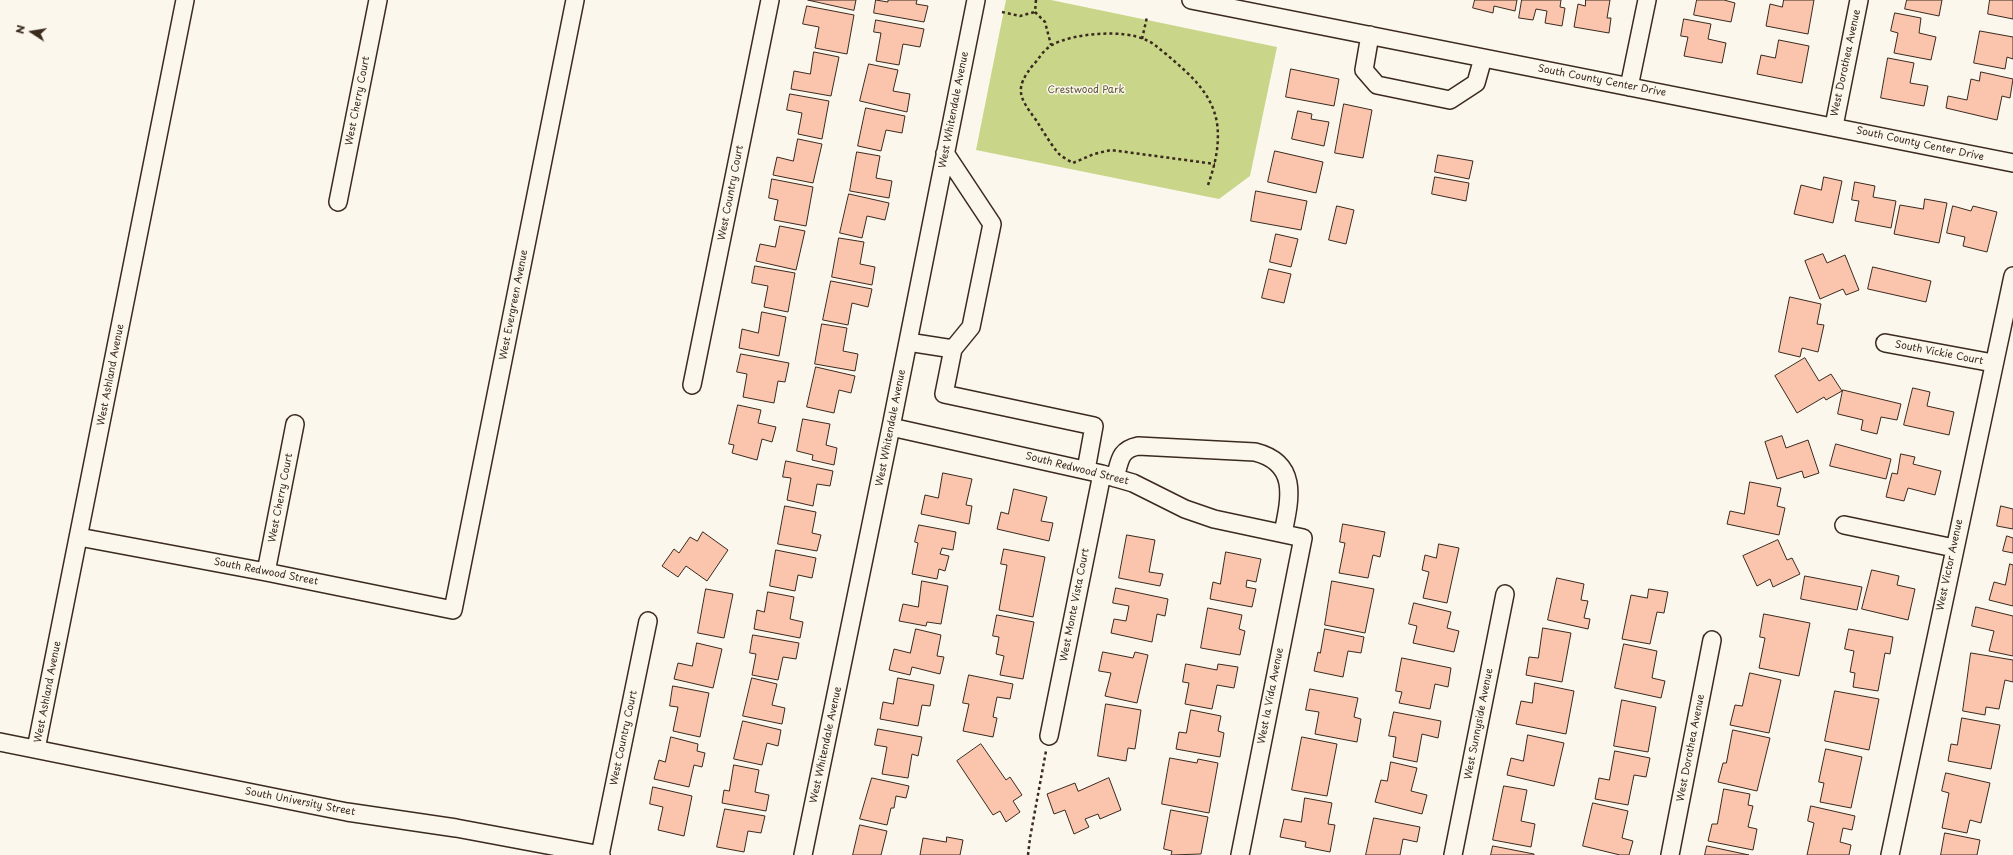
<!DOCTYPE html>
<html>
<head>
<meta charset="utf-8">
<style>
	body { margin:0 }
	#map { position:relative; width:2013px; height:855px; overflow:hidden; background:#fbf7ec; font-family:"Playpen Sans",sans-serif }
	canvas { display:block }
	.north { position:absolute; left:12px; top:12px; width:40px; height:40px; -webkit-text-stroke:3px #fbf7ec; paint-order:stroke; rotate:282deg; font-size:11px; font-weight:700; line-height:16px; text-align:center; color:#3b2a1e }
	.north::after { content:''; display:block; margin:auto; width:14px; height:18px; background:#3b2a1e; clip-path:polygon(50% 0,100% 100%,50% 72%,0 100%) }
</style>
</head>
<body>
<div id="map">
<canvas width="2013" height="855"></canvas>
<div class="north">N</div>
</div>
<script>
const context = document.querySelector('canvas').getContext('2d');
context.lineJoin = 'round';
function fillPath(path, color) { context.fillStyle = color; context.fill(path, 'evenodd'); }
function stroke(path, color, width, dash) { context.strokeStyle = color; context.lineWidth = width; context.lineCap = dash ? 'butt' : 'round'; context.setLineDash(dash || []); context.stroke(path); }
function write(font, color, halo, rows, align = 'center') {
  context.font = font + ' "Playpen Sans",sans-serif'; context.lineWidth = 3; context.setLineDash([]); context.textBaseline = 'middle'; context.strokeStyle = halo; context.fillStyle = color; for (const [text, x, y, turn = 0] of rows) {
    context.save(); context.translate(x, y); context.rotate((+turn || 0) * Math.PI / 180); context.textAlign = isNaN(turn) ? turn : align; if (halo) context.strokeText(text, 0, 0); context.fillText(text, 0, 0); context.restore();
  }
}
const green = new Path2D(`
	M 1006,0 L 1051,0 L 1277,47 L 1250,176 L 1219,199 L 976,150 Z`);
const building = new Path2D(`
	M 808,0 L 856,0 L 854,10 Z
	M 876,0 L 888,2 L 888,0 L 917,0 L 916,4 L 928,6 L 924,22 L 874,13 Z
	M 1475,0 L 1517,0 L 1515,11 L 1494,6 L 1493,13 L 1473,8 Z
	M 1522,0 L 1561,0 L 1560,7 L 1565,8 L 1562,26 L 1545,23 L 1547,11 L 1536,9 L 1533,20 L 1519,18 Z
	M 1586,0 L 1610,0 L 1607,18 L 1611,18 L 1609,33 L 1574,27 L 1578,4 L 1585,6 Z
	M 1697,0 L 1724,0 L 1735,3 L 1731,22 L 1694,15 Z
	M 1784,0 L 1814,0 L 1808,34 L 1766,26 L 1770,4 L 1782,7 Z
	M 1907,0 L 1942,0 L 1939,16 L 1905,9 Z
	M 1990,0 L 2013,0 L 2013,19 L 1988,14 Z
	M 807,6 L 854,15 L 847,54 L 815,48 L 819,27 L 803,24 Z
	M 1895,13 L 1921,18 L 1919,33 L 1936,37 L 1931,60 L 1894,53 L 1898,33 L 1891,31 Z
	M 1684,19 L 1711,24 L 1708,39 L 1726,43 L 1722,63 L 1684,56 L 1688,37 L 1681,36 Z
	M 876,20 L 924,29 L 920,47 L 903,44 L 899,65 L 876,61 L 881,33 L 874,32 Z
	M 1980,31 L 2013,37 L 2013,59 L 2007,57 L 2005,69 L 1974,63 Z
	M 1779,40 L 1809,46 L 1802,83 L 1757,74 L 1761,55 L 1775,58 Z
	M 814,52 L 839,57 L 831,96 L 791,89 L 794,71 L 810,74 Z
	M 1888,58 L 1914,63 L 1910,83 L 1928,86 L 1924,106 L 1881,98 Z
	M 869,64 L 898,70 L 893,91 L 910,94 L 907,112 L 860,101 Z
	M 1291,69 L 1339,79 L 1334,106 L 1286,97 Z
	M 1981,72 L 2013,79 L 2010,98 L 2002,96 L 1997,120 L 1946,108 L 1948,96 L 1967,100 L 1971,79 L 1979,81 Z
	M 790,94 L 829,101 L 822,139 L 798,134 L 802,113 L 787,110 Z
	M 1344,104 L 1372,110 L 1363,158 L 1335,153 Z
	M 866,108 L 905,116 L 902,133 L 886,130 L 881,151 L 858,146 Z
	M 1298,111 L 1312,114 L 1311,119 L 1329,122 L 1324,146 L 1292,139 Z
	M 798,139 L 822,144 L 813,183 L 773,175 L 777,157 L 793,161 Z
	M 1275,151 L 1323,162 L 1316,193 L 1268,182 Z
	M 857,152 L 880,156 L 876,178 L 892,181 L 889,198 L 850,191 Z
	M 1438,155 L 1473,161 L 1469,179 L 1435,172 Z
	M 1435,177 L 1469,183 L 1466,201 L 1432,194 Z
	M 1824,177 L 1842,181 L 1833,223 L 1794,214 L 1801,185 L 1821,190 Z
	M 772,179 L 813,187 L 806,226 L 774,220 L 778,200 L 769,198 Z
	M 1855,182 L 1875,186 L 1873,197 L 1896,201 L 1891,228 L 1855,221 L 1859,201 L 1852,200 Z
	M 1256,191 L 1307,201 L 1301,230 L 1251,221 Z
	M 849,194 L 889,203 L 885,220 L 867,216 L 862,238 L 840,233 Z
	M 1925,199 L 1947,203 L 1939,243 L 1894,234 L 1900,205 L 1923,209 Z
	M 1337,206 L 1354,210 L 1346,244 L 1329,240 Z
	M 1953,206 L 1971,211 L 1973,206 L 1997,212 L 1987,252 L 1963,246 L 1965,237 L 1947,233 Z
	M 780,226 L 805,231 L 796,270 L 756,261 L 760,244 L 775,247 Z
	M 1276,234 L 1298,239 L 1291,267 L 1270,262 Z
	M 839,238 L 864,242 L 860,264 L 875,267 L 872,285 L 832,277 Z
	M 1823,254 L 1827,263 L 1845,255 L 1859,290 L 1846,295 L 1843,289 L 1820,299 L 1805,261 Z
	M 755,266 L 795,273 L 788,312 L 764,307 L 768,286 L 752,283 Z
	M 1873,267 L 1931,281 L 1926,302 L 1868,289 Z
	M 1269,269 L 1291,274 L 1284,303 L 1262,298 Z
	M 831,281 L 872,289 L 868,307 L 852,303 L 848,325 L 823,320 Z
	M 1790,297 L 1821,304 L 1817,324 L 1824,325 L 1818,352 L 1802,348 L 1800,357 L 1779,352 Z
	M 762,312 L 786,317 L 779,356 L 739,348 L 742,329 L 758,333 Z
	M 822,324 L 847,328 L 843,351 L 858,354 L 855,371 L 815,364 Z
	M 741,354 L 789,363 L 785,382 L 778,381 L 774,403 L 743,397 L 747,374 L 737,372 Z
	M 1805,358 L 1819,381 L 1831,374 L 1842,391 L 1826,400 L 1824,397 L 1797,413 L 1775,376 Z
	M 816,367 L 855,376 L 851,393 L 839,390 L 834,413 L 807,407 Z
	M 1913,388 L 1930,392 L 1927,406 L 1954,412 L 1949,435 L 1904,425 Z
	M 1843,390 L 1901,404 L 1897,420 L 1881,417 L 1877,434 L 1861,430 L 1863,420 L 1838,414 Z
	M 738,405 L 761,410 L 758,423 L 776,427 L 772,442 L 762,439 L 757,460 L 732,453 L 734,445 L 729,444 Z
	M 803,419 L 830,424 L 826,445 L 837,448 L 834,465 L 812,460 L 813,455 L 797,451 Z
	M 1782,436 L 1786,448 L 1808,440 L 1819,473 L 1804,478 L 1802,471 L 1777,479 L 1765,442 Z
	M 1836,444 L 1891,459 L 1886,479 L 1830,466 Z
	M 1901,454 L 1915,457 L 1913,464 L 1941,471 L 1935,495 L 1908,488 L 1904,501 L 1886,497 L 1892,473 L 1897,474 Z
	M 786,461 L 833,471 L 830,486 L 817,484 L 813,506 L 787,500 L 791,478 L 783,477 Z
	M 943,473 L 972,479 L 966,505 L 972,506 L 969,524 L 921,514 L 925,495 L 938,498 Z
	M 1750,482 L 1781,488 L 1777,506 L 1785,508 L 1779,535 L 1727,524 L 1730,511 L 1744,514 Z
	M 1014,489 L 1047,497 L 1041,521 L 1053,523 L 1049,541 L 997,529 L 1001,512 L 1008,514 Z
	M 785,506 L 816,512 L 812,533 L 821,535 L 817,551 L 778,544 Z
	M 2001,506 L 2013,509 L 2013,529 L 1997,526 Z
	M 1343,524 L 1385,532 L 1380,557 L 1373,555 L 1368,578 L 1339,573 L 1345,543 L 1340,542 Z
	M 919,525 L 956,532 L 953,550 L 942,548 L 940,554 L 949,556 L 945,571 L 939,569 L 937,579 L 912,574 L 918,543 L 915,542 Z
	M 703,532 L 728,550 L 707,581 L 686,566 L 678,577 L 662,566 L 674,549 L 679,553 L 690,537 L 697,541 Z
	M 1127,535 L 1155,540 L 1149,572 L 1163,574 L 1160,586 L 1119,578 Z
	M 2007,536 L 2013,538 L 2013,553 L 2003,551 Z
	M 1778,540 L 1787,560 L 1792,558 L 1800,574 L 1773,587 L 1770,579 L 1757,586 L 1743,556 Z
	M 1439,544 L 1459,548 L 1447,603 L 1423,598 L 1429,572 L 1422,570 L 1425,555 L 1436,558 Z
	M 1004,549 L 1045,557 L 1033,617 L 999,610 L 1007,565 L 1001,564 Z
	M 776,550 L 816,558 L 812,578 L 798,575 L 795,591 L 770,586 Z
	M 1226,552 L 1261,559 L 1256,582 L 1247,580 L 1246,587 L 1256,589 L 1252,607 L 1210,599 L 1213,582 L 1220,584 Z
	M 2010,564 L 2013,565 L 2013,606 L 1989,600 L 1994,582 L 2005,585 Z
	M 1872,570 L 1899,576 L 1897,585 L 1915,589 L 1908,620 L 1862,609 Z
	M 1805,576 L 1862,587 L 1857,610 L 1801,599 Z
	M 1557,578 L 1584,584 L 1581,600 L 1588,601 L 1584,618 L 1590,619 L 1588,629 L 1548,620 Z
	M 922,581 L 948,586 L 941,624 L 927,622 L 926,626 L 899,621 L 903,604 L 918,607 Z
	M 1332,581 L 1374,589 L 1365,633 L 1325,625 Z
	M 1116,588 L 1168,599 L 1165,616 L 1157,614 L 1152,642 L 1111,633 L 1114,619 L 1126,621 L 1129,606 L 1113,603 Z
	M 706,589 L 733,594 L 724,638 L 698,633 Z
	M 1649,589 L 1668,592 L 1664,613 L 1657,612 L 1650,644 L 1622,639 L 1631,595 L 1647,598 Z
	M 768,592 L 794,597 L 790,619 L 803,622 L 800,638 L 754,629 L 757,610 L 764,612 Z
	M 1414,603 L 1451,612 L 1447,628 L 1459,631 L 1454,652 L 1413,643 L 1417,626 L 1409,624 Z
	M 1976,607 L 2013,616 L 2013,656 L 1989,651 L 1994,631 L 1972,626 Z
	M 1208,608 L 1242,615 L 1239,629 L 1245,631 L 1240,655 L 1201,648 Z
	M 1764,614 L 1810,623 L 1799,676 L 1759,668 L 1765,638 L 1760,637 Z
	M 997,615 L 1034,622 L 1023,679 L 1000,675 L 1004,656 L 996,654 L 999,637 L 993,636 Z
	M 1543,628 L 1571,633 L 1562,682 L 1526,675 L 1529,657 L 1538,658 Z
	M 916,629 L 941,635 L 937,656 L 944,657 L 940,674 L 912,667 L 910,675 L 889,670 L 894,649 L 910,653 Z
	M 1325,629 L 1364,637 L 1361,653 L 1348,651 L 1343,677 L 1314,671 L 1318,652 L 1320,653 Z
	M 1849,629 L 1893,637 L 1890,654 L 1885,653 L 1878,691 L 1853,687 L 1855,673 L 1850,672 L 1854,651 L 1845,649 Z
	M 753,635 L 799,643 L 796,659 L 783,657 L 778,680 L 752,675 L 756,654 L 750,653 Z
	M 697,643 L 722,649 L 713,688 L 674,679 L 678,663 L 692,666 Z
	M 1624,644 L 1657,651 L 1652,678 L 1665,681 L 1661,698 L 1615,688 Z
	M 1103,652 L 1133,658 L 1135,652 L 1148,655 L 1137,703 L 1105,696 L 1111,673 L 1099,671 Z
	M 1971,653 L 2013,660 L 2013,682 L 2005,680 L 1999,709 L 1986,707 L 1985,715 L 1963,711 Z
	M 1402,658 L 1451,668 L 1448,687 L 1435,684 L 1430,709 L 1399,703 L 1402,692 L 1396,691 Z
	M 1186,664 L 1217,670 L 1218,664 L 1238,667 L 1234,688 L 1217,685 L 1212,709 L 1185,704 L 1189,683 L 1183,682 Z
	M 1750,673 L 1781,680 L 1769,733 L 1730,725 L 1735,705 L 1742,706 Z
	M 969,675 L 1013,684 L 1010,699 L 997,697 L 993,717 L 997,718 L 993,737 L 963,731 L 969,704 L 963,703 Z
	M 752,678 L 777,684 L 772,705 L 785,708 L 782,724 L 743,716 Z
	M 898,678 L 934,685 L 930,706 L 922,705 L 918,726 L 880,719 L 883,702 L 893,704 Z
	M 1535,683 L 1574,691 L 1566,734 L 1516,724 L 1521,701 L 1532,703 Z
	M 673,686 L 709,693 L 700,737 L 673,731 L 678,707 L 670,706 Z
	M 1310,689 L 1358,698 L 1354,717 L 1361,719 L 1357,742 L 1315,734 L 1319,712 L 1306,710 Z
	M 1835,691 L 1879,699 L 1869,750 L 1825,741 Z
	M 1622,700 L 1656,707 L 1648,752 L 1614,746 Z
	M 1106,704 L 1141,710 L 1135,749 L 1128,748 L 1126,761 L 1098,756 Z
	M 1191,710 L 1221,716 L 1218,731 L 1224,733 L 1220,757 L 1176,749 L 1179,732 L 1186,733 Z
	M 1394,712 L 1441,721 L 1438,738 L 1422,734 L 1417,762 L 1393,757 L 1396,737 L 1389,736 Z
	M 1962,718 L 2000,725 L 1991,769 L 1948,761 L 1951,744 L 1957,745 Z
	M 743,721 L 781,730 L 778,746 L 767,743 L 762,765 L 734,759 Z
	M 878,729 L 922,737 L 918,756 L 912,754 L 908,778 L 882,774 L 887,747 L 875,745 Z
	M 1733,730 L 1770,738 L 1757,791 L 1718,782 L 1723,763 L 1726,763 Z
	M 1528,735 L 1564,743 L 1554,786 L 1507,775 L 1511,758 L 1523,761 Z
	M 671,737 L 698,744 L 697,751 L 705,753 L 702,767 L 694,765 L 689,787 L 654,779 L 659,760 L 665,762 Z
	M 1302,737 L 1337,744 L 1327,796 L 1292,790 Z
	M 981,744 L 1006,780 L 1010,777 L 1022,795 L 1013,801 L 1020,812 L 1006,822 L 1000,811 L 993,815 L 957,761 Z
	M 1826,749 L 1862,757 L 1851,808 L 1820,802 L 1824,783 L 1819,782 Z
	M 1615,751 L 1650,758 L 1646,777 L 1634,775 L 1628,805 L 1595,799 L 1599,778 L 1609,780 Z
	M 1170,758 L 1197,763 L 1198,759 L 1218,763 L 1209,813 L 1162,804 Z
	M 1391,762 L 1417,768 L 1411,791 L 1427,795 L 1422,814 L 1375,802 L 1381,780 L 1387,781 Z
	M 734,765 L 759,770 L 755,792 L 769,795 L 766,811 L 722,803 L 724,790 L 729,791 Z
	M 1946,773 L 1990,783 L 1981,823 L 1970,820 L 1967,833 L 1942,828 L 1949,793 L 1942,791 Z
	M 872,778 L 909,786 L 906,798 L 896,796 L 894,808 L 891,808 L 887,825 L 860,819 Z
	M 1109,778 L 1121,810 L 1100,819 L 1098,814 L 1085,819 L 1089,827 L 1074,834 L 1065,810 L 1054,814 L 1047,794 L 1075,783 L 1078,791 Z
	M 1504,786 L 1527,790 L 1521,821 L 1535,824 L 1531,847 L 1493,840 Z
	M 653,787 L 692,796 L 684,836 L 658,830 L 663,807 L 650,804 Z
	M 1724,789 L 1750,794 L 1748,805 L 1753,806 L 1748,827 L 1757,829 L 1753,850 L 1708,841 L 1712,824 L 1717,824 Z
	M 1305,798 L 1332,803 L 1328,824 L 1335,825 L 1330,852 L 1305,847 L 1306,842 L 1280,837 L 1284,819 L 1301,822 Z
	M 1593,803 L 1628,811 L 1622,838 L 1633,841 L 1629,855 L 1620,855 L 1583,846 Z
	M 1811,806 L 1855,816 L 1852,830 L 1843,828 L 1840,842 L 1851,845 L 1849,855 L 1807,855 L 1814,823 L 1808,821 Z
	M 725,809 L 765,816 L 761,833 L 748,831 L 744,852 L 717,847 Z
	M 1171,810 L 1208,817 L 1201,854 L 1171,855 L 1172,851 L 1164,849 Z
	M 1374,818 L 1420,827 L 1417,842 L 1403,839 L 1400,855 L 1366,855 Z
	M 860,825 L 887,831 L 881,855 L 853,855 Z
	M 1945,833 L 1980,840 L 1977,855 L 1941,855 Z
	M 947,837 L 963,840 L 960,855 L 920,855 L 923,838 L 946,842 Z
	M 1493,846 L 1534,854 L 1534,855 L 1491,855 Z
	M 1707,846 L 1749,855 L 1705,855 Z`);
const path = new Path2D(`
	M 1036,0 L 1035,12 L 1045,22 L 1051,45
	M 1002,12 L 1020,16 L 1035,12
	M 1142,39 L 1147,17
	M 1208,185 C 1215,165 1220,145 1217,123 C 1212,92 1188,73 1166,54 C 1159,49 1154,43 1146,40 C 1124,29 1073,33 1052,45 C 1044,49 1039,59 1033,65 C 1014,89 1019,97 1036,120 C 1043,131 1050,143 1058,153 C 1062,157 1068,160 1073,163 L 1094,154 L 1111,150 L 1215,164
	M 1028,855 L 1030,838 L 1046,751`);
const minor = new Path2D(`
	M 1191,0 L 2013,163
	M 1370,35 L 1364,70 L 1377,85 L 1450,100 L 1476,83 L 1483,58
	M 1629,87 L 1647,0
	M 1834,126 L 1859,0
	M 945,153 L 992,224 L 971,327 L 953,349 L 944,394 L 1094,426 L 1086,470
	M 338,202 L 378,0
	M 908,342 L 953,349
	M 1885,343 L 1993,363
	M 692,385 L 770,0
	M 891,427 L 1102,474 L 1133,483 L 1185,509 L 1214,519 L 1303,538 L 1240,855
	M 1115,478 C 1120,461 1119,450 1138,446 L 1255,452 C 1299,463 1290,499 1283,533
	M 1844,525 L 1954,548
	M 79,537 L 266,572 L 453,610 L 575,0
	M 266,572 L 295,424
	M 1049,736 L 1102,474
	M 0,742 L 347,812 L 456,828 L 601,855
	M 36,749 L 185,0
	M 600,855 L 648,621
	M 803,855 L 891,427 L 976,0
	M 1453,855 L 1505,594
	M 1670,855 L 1712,640
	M 1890,855 L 2013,276`);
const streetNames = [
	["West Dorothea Avenue",1846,63,-78],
	["South County Center Drive",1602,81,11],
	["West Cherry Court",358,101,-79],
	["West Whitendale Avenue",954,110,-79],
	["South County Center Drive",1920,144,12],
	["West Country Court",731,193,-79],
	["West Evergreen Avenue",514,305,-79],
	["South Vickie Court",1939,353,11],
	["West Ashland Avenue",111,375,-79],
	["West Whitendale Avenue",891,428,-79],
	["South Redwood Street",1077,469,14],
	["West Cherry Court",281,498,-79],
	["West Victor Avenue",1950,565,-78],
	["South Redwood Street",266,572,11],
	["West Monte Vista Court",1075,605,-79],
	["West Ashland Avenue",48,692,-79],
	["West la Vida Avenue",1271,696,-79],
	["West Sunnyside Avenue",1479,724,-79],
	["West Country Court",624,738,-78],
	["West Whitendale Avenue",826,745,-78],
	["West Dorothea Avenue",1691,748,-79],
	["South University Street",300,802,11]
];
const parkNames = [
	["Crestwood Park",1086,90]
];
fillPath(green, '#c9d68a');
fillPath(building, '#fac4ad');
stroke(building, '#3b2a1e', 1);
stroke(minor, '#3b2a1e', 20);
stroke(path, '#3b2a1e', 2.5, [3, 3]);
stroke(minor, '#fbf7ec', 17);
write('10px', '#3b2a1e', '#fbf7ec', streetNames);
write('10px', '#5e5539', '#fbf7ec', parkNames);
</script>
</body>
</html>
